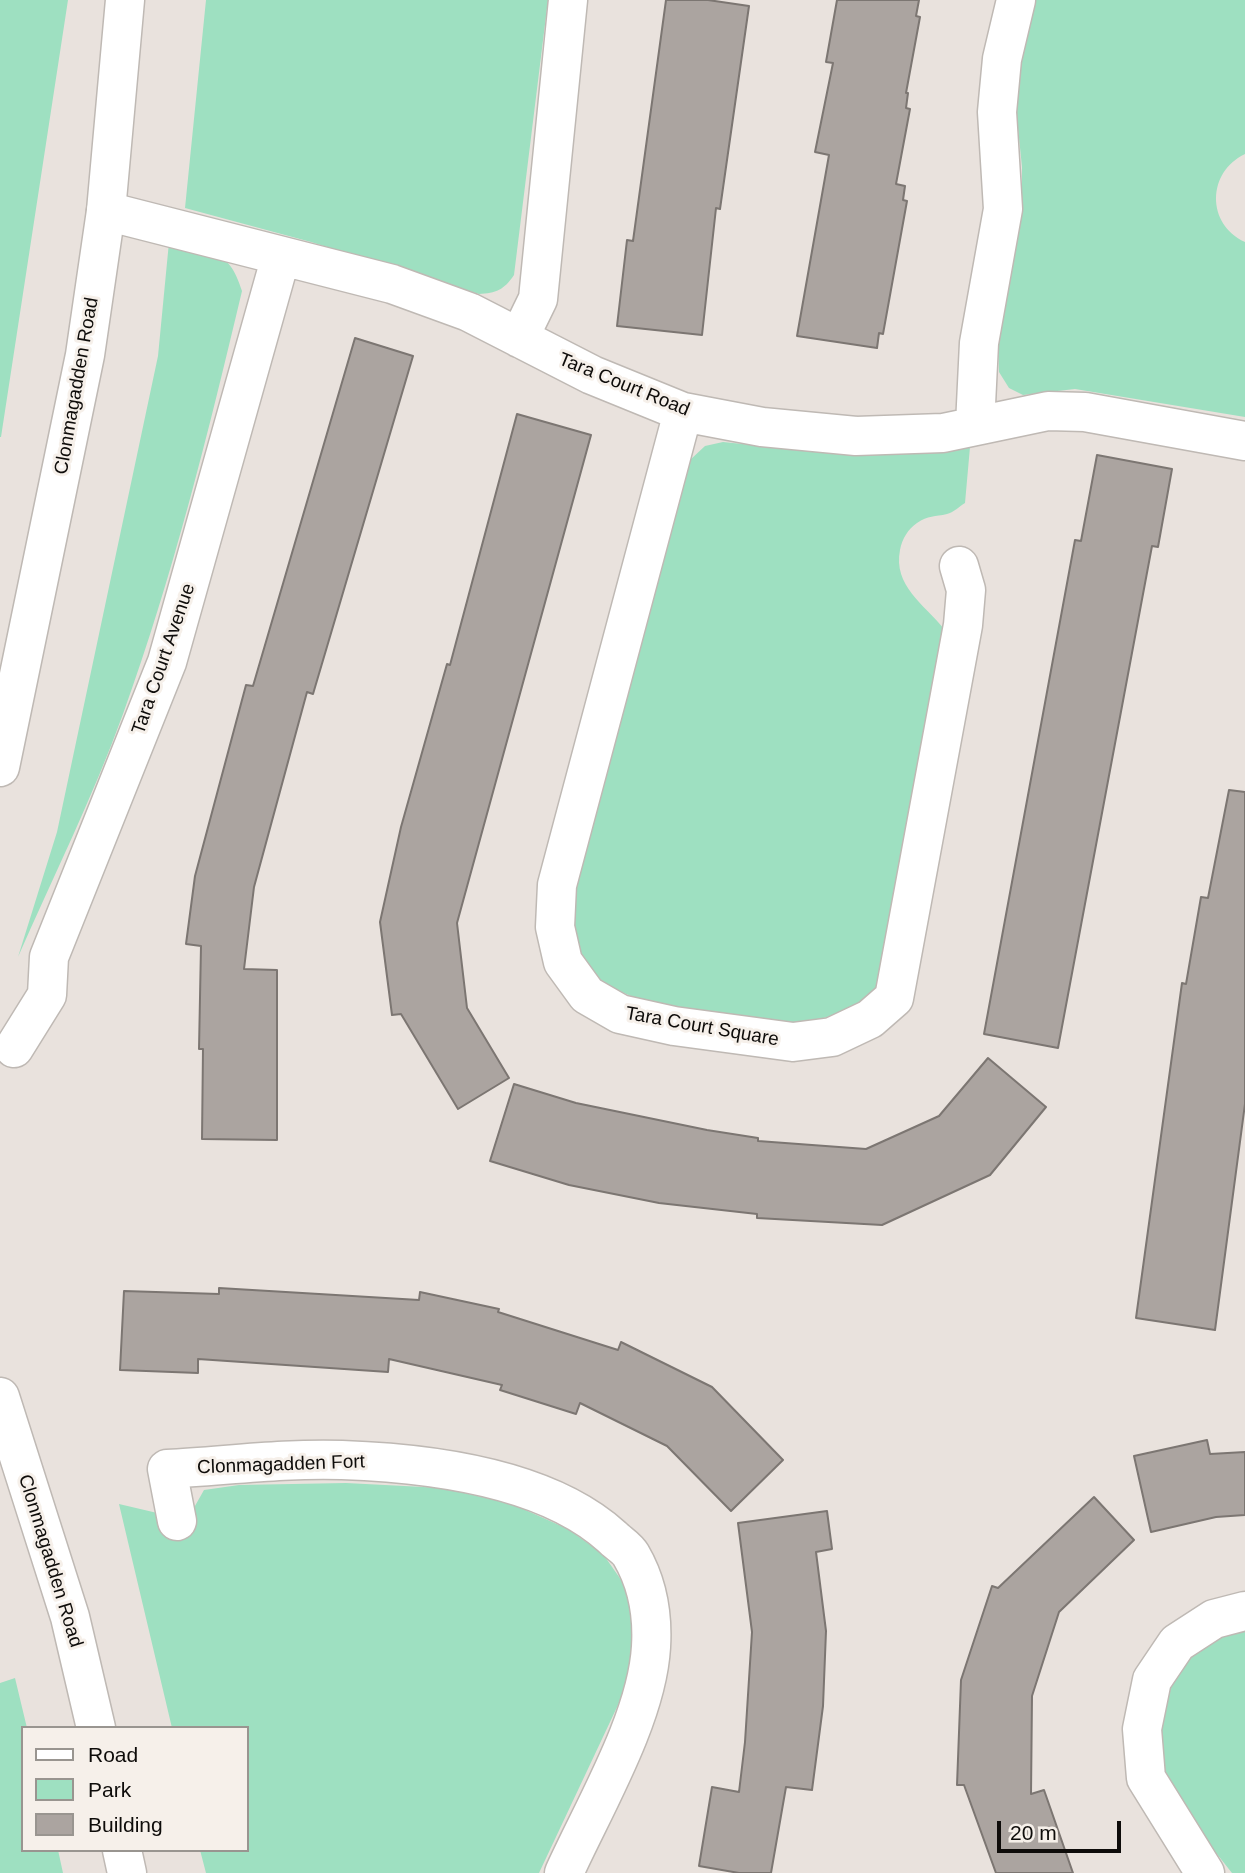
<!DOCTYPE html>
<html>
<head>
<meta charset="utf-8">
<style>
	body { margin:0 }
	#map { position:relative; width:1245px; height:1873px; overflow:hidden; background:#e9e2dd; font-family:Arial,sans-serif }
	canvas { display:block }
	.legend { position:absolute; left:21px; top:1726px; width:228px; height:126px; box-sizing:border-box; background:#f6f0ea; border:2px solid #999590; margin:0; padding:9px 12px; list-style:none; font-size:21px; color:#0e0c0a }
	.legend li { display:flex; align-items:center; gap:14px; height:35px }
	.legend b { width:35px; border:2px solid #999590 }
	.scale { position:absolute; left:997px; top:1821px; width:124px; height:32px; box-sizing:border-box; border:4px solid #0e0c0a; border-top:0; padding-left:9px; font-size:21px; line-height:24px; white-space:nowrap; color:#0e0c0a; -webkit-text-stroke:5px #f6f0ea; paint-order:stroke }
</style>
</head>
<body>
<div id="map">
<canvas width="1245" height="1873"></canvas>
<ul class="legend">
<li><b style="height:9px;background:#fff"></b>Road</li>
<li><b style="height:19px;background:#9ee0c1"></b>Park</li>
<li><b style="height:19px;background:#aba4a0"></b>Building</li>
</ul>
<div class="scale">20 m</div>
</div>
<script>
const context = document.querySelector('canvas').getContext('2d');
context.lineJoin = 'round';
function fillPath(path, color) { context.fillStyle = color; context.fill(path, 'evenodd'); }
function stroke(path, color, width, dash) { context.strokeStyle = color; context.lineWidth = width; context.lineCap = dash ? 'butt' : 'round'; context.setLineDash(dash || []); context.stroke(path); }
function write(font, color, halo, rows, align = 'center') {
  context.font = font + ' Arial,sans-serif'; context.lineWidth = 6; context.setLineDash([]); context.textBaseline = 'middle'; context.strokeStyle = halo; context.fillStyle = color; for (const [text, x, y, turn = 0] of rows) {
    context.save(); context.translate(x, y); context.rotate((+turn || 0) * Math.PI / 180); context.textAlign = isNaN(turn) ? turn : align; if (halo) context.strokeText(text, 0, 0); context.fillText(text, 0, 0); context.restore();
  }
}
const green = new Path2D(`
	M 0,0 L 68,0 L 1,437 L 0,437 Z
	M 206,0 L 548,0 L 514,275 C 504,290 496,293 479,294 L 311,242 L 185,208 Z
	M 1035,0 L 1245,0 L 1245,154 C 1207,172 1206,224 1245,242 L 1245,417 L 1075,389 L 1023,395 L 1009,388 L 999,372 L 998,342 L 1022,212 L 1022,167 L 1016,109 L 1020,63 Z
	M 169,242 C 209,253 229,247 242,291 C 208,434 173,576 123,714 C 93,797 53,877 18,957 L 57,832 L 158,356 Z
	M 723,442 C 806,451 887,458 970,447 L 965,503 C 960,506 953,513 947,514 C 935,517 928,515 917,523 C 908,529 902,539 900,550 C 893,586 924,604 945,630 L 878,985 C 858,1009 829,1020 798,1022 C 763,1025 726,1015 692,1009 C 676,1007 659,1006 644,1001 C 621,993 590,978 579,956 C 568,935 572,910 573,887 L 690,460 L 705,446 Z
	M 346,1483 L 443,1488 L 512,1504 L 568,1529 L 603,1554 L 624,1584 L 636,1638 L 626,1688 L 539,1873 L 206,1873 L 200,1850 L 247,1850 L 247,1728 L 172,1728 L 119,1504 L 187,1520 L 204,1490 L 239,1485 Z
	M 1245,1630 L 1245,1873 L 1232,1873 C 1214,1849 1184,1818 1171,1791 C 1139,1724 1166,1643 1245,1630 Z
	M 15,1678 L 27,1728 L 23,1728 L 23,1850 L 58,1850 L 63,1873 L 0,1873 L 0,1683 Z`);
const building = new Path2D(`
	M 666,0 L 708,0 L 749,6 L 720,209 L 716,208 L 702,335 L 617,326 L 627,240 L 633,241 Z
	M 837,0 L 919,0 L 916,16 L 920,17 L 906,93 L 908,93 L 906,108 L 910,109 L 896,184 L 905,186 L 903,200 L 907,201 L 883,334 L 879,333 L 877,348 L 797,336 L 829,155 L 815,152 L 833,63 L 826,62 Z
	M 355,338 L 413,356 L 313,694 L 307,692 L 254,887 L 244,969 L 277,970 L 277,1140 L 202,1139 L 203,1049 L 199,1049 L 201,946 L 186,944 L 195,876 L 246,685 L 253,686 Z
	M 517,414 L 591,435 L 457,923 L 467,1008 L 509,1078 L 458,1109 L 401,1014 L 392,1015 L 380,922 L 401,827 L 447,664 L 450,665 Z
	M 1097,455 L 1172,469 L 1158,547 L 1152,546 L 1058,1048 L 984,1034 L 1075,540 L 1081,541 Z
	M 1229,790 L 1245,792 L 1245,1104 L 1215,1330 L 1136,1318 L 1182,983 L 1186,984 L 1201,897 L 1208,898 Z
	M 988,1058 L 1046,1107 L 990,1175 L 882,1225 L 757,1218 L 757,1214 L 659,1203 L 569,1185 L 490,1161 L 514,1084 L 576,1103 L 707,1130 L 758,1138 L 758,1141 L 866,1149 L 939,1116 Z
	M 219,1288 L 419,1300 L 420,1292 L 499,1309 L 498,1312 L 618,1350 L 621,1342 L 712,1387 L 783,1460 L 731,1511 L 667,1446 L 580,1403 L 576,1414 L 500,1390 L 502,1385 L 389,1359 L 388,1372 L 198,1359 L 198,1373 L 120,1370 L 124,1291 L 219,1294 Z
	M 1207,1440 L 1210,1454 L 1245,1452 L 1245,1515 L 1216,1517 L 1151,1532 L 1134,1456 Z
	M 1094,1497 L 1134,1540 L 1059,1612 L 1032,1696 L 1031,1794 L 1044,1790 L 1073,1873 L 996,1873 L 964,1785 L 957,1785 L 961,1680 L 992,1586 L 998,1588 Z
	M 827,1511 L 832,1549 L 816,1552 L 826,1631 L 823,1706 L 812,1790 L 786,1787 L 771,1873 L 739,1873 L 699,1866 L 712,1787 L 739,1792 L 745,1742 L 752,1632 L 738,1523 Z`);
const minor = new Path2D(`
	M 106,211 L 392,284 L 469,312 L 592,375 L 683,412 L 762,427 L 856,436 L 943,433 L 1048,411 L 1085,412 L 1245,441
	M 519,338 L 538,299 L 568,0
	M 683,412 L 557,885 L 555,927 L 563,962 L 587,995 L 620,1014 L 674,1026 L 793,1042 L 832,1037 L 870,1019 L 894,998 L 963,625 L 966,590 L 959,566
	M 975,425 L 979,343 L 1003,209 L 997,112 L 1002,59 L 1016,0
	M 14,1048 L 47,995 L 49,957 L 167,662 L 281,256
	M 177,1521 L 167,1469 C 225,1466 284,1458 342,1460 C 428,1463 546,1477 612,1537 C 618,1543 627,1548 631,1555 C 648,1584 653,1614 651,1647 C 647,1718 594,1807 564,1873
	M 1205,1873 L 1146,1778 L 1142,1729 L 1152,1680 L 1177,1643 L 1214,1619 L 1245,1611`);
const tertiary = new Path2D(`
	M 0,767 L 85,355 L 106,211 L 125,0
	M 0,1397 L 70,1617 L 96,1728
	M 122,1850 L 127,1873`);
const streetNames = [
	["Tara Court Road",624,385,22],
	["Clonmagadden Road",77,386,-80],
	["Tara Court Avenue",164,659,-71],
	["Tara Court Square",702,1027,10],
	["Clonmagadden Fort",281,1465,-2],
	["Clonmagadden Road",50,1561,73]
];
fillPath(green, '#9ee0c1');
fillPath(building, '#aba4a0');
stroke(building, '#7c7672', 2);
stroke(minor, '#bfb9b4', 41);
stroke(tertiary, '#bfb9b4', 41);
stroke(minor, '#fff', 38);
stroke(tertiary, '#fff', 38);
write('19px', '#0e0c0a', '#f6f0ea', streetNames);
</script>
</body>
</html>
